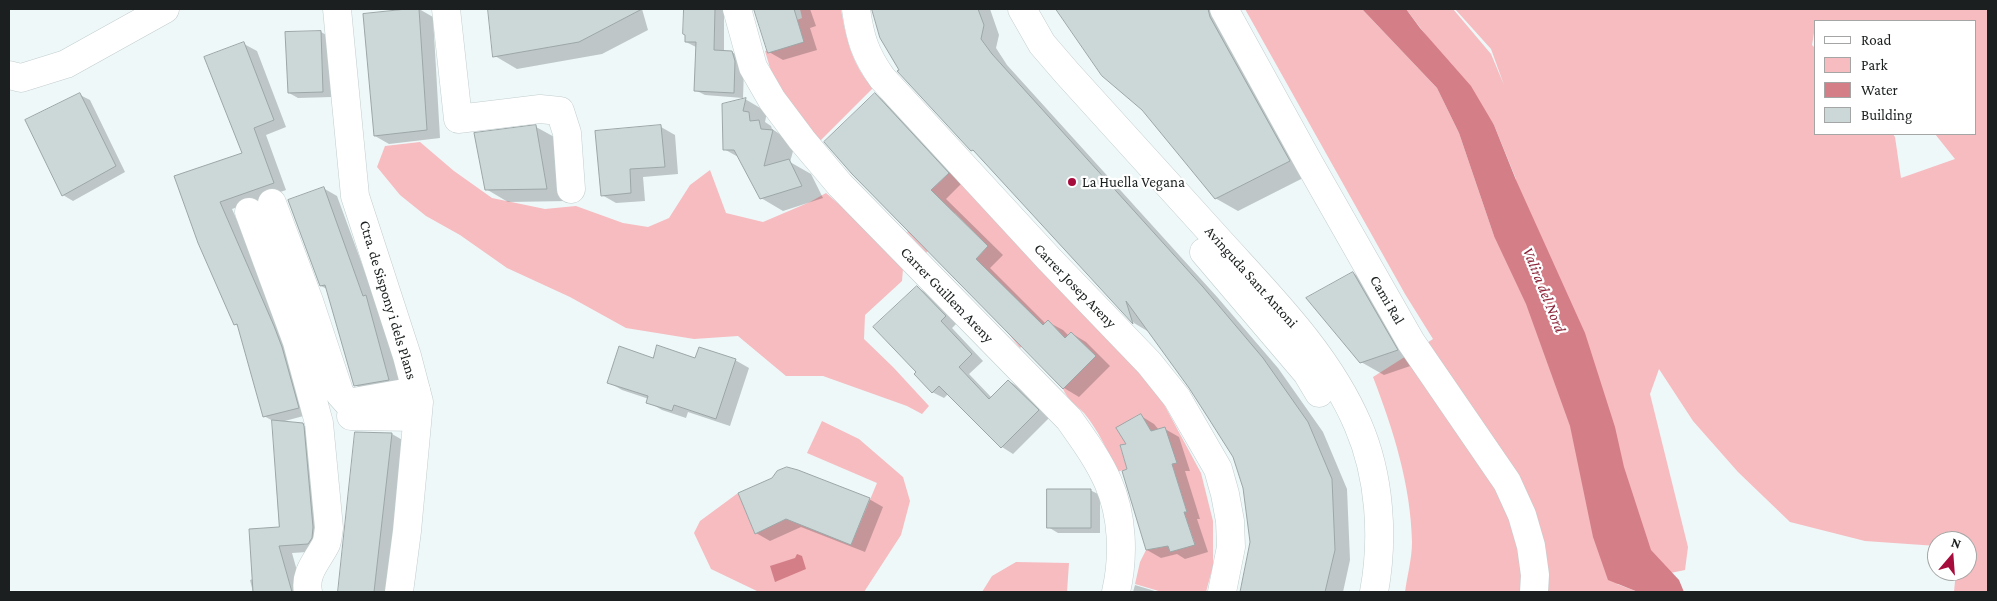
<!DOCTYPE html>
<html>
<head>
<meta charset="utf-8">
<style>
	body { margin:0 }
	#map { position:relative; width:1997px; height:601px; overflow:hidden; background:#eef8f9; font-family:"Crimson Pro",serif }
	canvas { display:block }
	.frame { position:absolute; inset:0; border:10px solid #1b1f1f; pointer-events:none }
	.legend { position:absolute; left:1814px; top:20px; width:162px; height:115px; box-sizing:border-box; background:#fff; border:1px solid #a4a5a5; margin:0; padding:6px 9px; list-style:none; font-size:15px; color:#1b1f1f }
	.legend li { display:flex; align-items:center; gap:10px; height:25px }
	.legend b { width:25px; border:1px solid #a4a5a5 }
	.north { position:absolute; left:1927px; top:531px; width:50px; height:50px; box-sizing:border-box; background:#fff; border:1px solid #a4a5a5; border-radius:50%; rotate:18deg; font-size:14px; font-weight:700; line-height:20px; text-align:center; color:#1b1f1f }
	.north::after { content:''; display:block; margin:auto; width:18px; height:22px; background:#a60c3c; clip-path:polygon(50% 0,100% 100%,50% 72%,0 100%) }
</style>
</head>
<body>
<div id="map">
<canvas width="1997" height="601"></canvas>
<div class="frame"></div>
<ul class="legend">
<li><b style="height:6px;background:#fff"></b>Road</li>
<li><b style="height:14px;background:#f6bcc0"></b>Park</li>
<li><b style="height:14px;background:#d47e88"></b>Water</li>
<li><b style="height:14px;background:#ccd7d8"></b>Building</li>
</ul>
<div class="north">N</div>
</div>
<script>
const context = document.querySelector('canvas').getContext('2d');
context.lineJoin = 'round';
function fillPath(path, color) { context.fillStyle = color; context.fill(path, 'evenodd'); }
function stroke(path, color, width, dash) { context.strokeStyle = color; context.lineWidth = width; context.lineCap = dash ? 'butt' : 'round'; context.setLineDash(dash || []); context.stroke(path); }
function write(font, color, halo, rows, align = 'center') {
  context.font = font + ' "Crimson Pro",serif'; context.lineWidth = 4.5; context.setLineDash([]); context.textBaseline = 'middle'; context.strokeStyle = halo; context.fillStyle = color; for (const [text, x, y, turn = 0] of rows) {
    context.save(); context.translate(x, y); context.rotate((+turn || 0) * Math.PI / 180); context.textAlign = isNaN(turn) ? turn : align; if (halo) context.strokeText(text, 0, 0); context.fillText(text, 0, 0); context.restore();
  }
}
const green = new Path2D(`
	M 800,9 L 841,9 C 846,39 852,65 873,88 L 819,142 L 773,78 L 765,51 L 803,42 L 797,20 L 802,18 Z
	M 1245,9 L 1362,9 L 1437,88 L 1459,133 L 1494,236 L 1516,179 L 1494,125 L 1406,9 L 1453,9 L 1491,54 L 1504,85 L 1491,49 L 1455,9 L 1988,9 L 1988,592 L 1954,592 L 1956,571 L 1967,571 L 1967,541 L 1937,541 L 1937,546 L 1865,541 L 1790,522 L 1738,472 L 1693,421 L 1659,369 L 1650,394 L 1688,547 L 1685,570 L 1617,584 L 1638,592 L 1405,592 C 1407,576 1412,559 1412,542 C 1411,485 1393,429 1373,377 L 1433,339 L 1405,294 ZM 1816,21 L 1976,21 L 1976,134 L 1935,134 L 1955,159 L 1901,178 L 1895,137 L 1893,134 L 1816,134 L 1816,49 L 1812,45 Z
	M 420,142 L 454,171 L 492,198 L 545,209 L 576,206 L 623,223 L 648,227 L 669,218 L 690,185 L 710,170 L 726,213 L 763,222 L 810,202 L 826,193 L 886,245 L 903,269 L 902,281 L 865,315 L 864,339 L 893,367 L 929,406 L 922,414 L 907,406 L 823,376 L 786,376 L 738,336 L 694,339 L 626,328 L 570,297 L 507,268 L 460,235 L 426,216 L 400,195 L 377,167 L 385,146 Z
	M 952,170 L 1119,343 L 1160,397 L 1201,473 L 1213,521 L 1213,566 L 1206,592 L 1162,592 L 1135,584 L 1140,562 L 1146,550 L 1168,546 L 1170,552 L 1195,544 L 1184,512 L 1187,512 L 1172,464 L 1176,463 L 1165,428 L 1151,431 L 1140,414 L 1117,428 L 1126,444 L 1120,446 L 1127,469 L 1117,472 C 1108,451 1098,430 1084,413 C 1076,405 1067,399 1063,389 L 1096,356 L 1071,332 L 1065,338 L 1048,320 L 1020,348 L 1008,333 L 1029,312 L 976,259 L 988,246 L 955,213 L 946,232 L 926,253 L 907,232 L 921,219 L 927,194 Z
	M 822,421 L 859,439 L 903,477 L 910,501 L 901,535 L 864,592 L 759,592 L 711,569 L 694,533 L 700,521 L 738,493 L 755,534 L 786,519 L 851,545 L 877,483 L 807,453 Z
	M 1016,562 L 1069,563 L 1067,592 L 982,592 L 992,576 Z`);
const water = new Path2D(`
	M 1362,9 L 1406,9 L 1420,28 L 1471,86 L 1494,125 L 1516,180 L 1585,333 L 1615,427 L 1624,467 L 1651,550 L 1679,580 L 1684,592 L 1638,592 L 1608,580 L 1593,537 L 1570,426 L 1526,304 L 1494,236 L 1459,133 L 1437,88 Z
	M 797,554 L 802,556 L 806,569 L 775,582 L 770,566 L 795,558 Z`);
const shadow = new Path2D(`
	M 419,9 L 433,17 L 440,138 L 389,144 L 375,136 L 365,15 Z
	M 490,9 L 642,9 L 648,30 L 602,54 L 517,69 L 495,56 Z
	M 685,9 L 724,9 L 724,52 L 732,52 L 742,58 L 744,68 L 743,98 L 705,95 L 695,90 L 696,47 L 686,42 L 686,35 L 685,34 Z
	M 756,9 L 810,9 L 816,26 L 810,28 L 817,50 L 783,60 L 769,52 Z
	M 872,9 L 990,9 L 999,35 L 996,48 L 1007,65 L 1218,298 L 1278,368 L 1323,432 L 1347,489 L 1350,560 L 1343,592 L 1241,592 L 1251,542 L 1245,488 L 1234,457 L 1190,388 L 1149,332 L 1134,323 L 978,154 L 972,150 L 901,70 L 881,38 Z
	M 1058,9 L 1230,9 L 1311,174 L 1238,211 L 1215,198 L 1143,109 L 1103,75 Z
	M 321,32 L 330,37 L 332,97 L 298,98 L 289,93 Z
	M 244,44 L 257,51 L 286,127 L 266,135 L 286,190 L 232,209 L 287,334 L 311,414 L 281,422 L 303,425 L 316,433 L 322,551 L 292,553 L 303,592 L 253,592 L 250,580 L 253,579 L 280,528 L 273,421 L 264,416 L 239,327 L 235,324 L 199,242 L 244,154 Z
	M 80,95 L 90,100 L 125,172 L 73,201 L 63,195 Z
	M 875,95 L 890,103 L 963,182 L 946,199 L 1003,255 L 990,268 L 1046,324 L 1048,322 L 1063,330 L 1069,336 L 1071,333 L 1086,342 L 1110,366 L 1079,397 L 1064,388 L 852,174 Z
	M 745,99 L 767,112 L 765,122 L 771,126 L 772,129 L 795,144 L 790,162 L 811,174 L 823,198 L 783,211 L 761,198 L 740,158 L 724,149 Z
	M 536,127 L 558,139 L 568,201 L 508,202 L 486,189 Z
	M 661,127 L 675,135 L 678,174 L 643,177 L 645,201 L 616,203 L 602,195 Z
	M 323,188 L 337,196 L 376,302 L 380,304 L 402,387 L 369,393 L 355,385 L 327,289 L 321,286 Z
	M 1353,273 L 1375,286 L 1419,363 L 1384,375 L 1361,362 Z
	M 917,287 L 928,294 L 957,323 L 952,328 L 983,361 L 969,374 L 992,398 L 1009,381 L 1020,388 L 1049,418 L 1013,454 L 1002,447 L 948,394 L 944,398 L 932,392 L 918,372 Z
	M 654,359 L 735,360 L 749,368 L 730,426 L 688,412 L 686,418 L 662,410 L 648,402 L 649,399 L 622,390 L 608,382 Z
	M 1141,416 L 1154,424 L 1159,430 L 1165,429 L 1179,437 L 1190,471 L 1185,471 L 1200,519 L 1197,519 L 1208,552 L 1185,559 L 1177,554 L 1161,558 L 1147,550 L 1128,470 L 1128,445 Z
	M 356,433 L 392,434 L 406,442 L 389,592 L 339,592 Z
	M 773,479 L 869,499 L 883,507 L 865,552 L 801,527 L 770,541 L 756,533 L 740,494 Z
	M 1090,490 L 1100,495 L 1100,533 L 1058,533 L 1048,527 Z
	M 1135,585 L 1158,592 L 1133,592 Z`);
const building = new Path2D(`
	M 407,9 L 419,9 L 427,130 L 374,136 L 363,14 Z
	M 488,9 L 642,9 L 579,42 L 493,57 Z
	M 684,9 L 715,9 L 714,50 L 732,51 L 735,61 L 734,93 L 694,91 L 696,42 L 685,42 L 685,35 L 683,34 Z
	M 754,9 L 794,9 L 804,42 L 768,53 Z
	M 872,9 L 978,9 L 984,25 L 981,39 L 992,54 L 1203,287 L 1263,358 L 1308,422 L 1332,479 L 1335,550 L 1325,592 L 1240,592 L 1250,542 L 1243,488 L 1233,457 L 1207,416 L 1189,388 L 1126,301 L 1133,324 L 973,150 L 971,151 L 897,71 L 899,70 L 880,38 Z
	M 1056,9 L 1208,9 L 1210,17 L 1290,161 L 1215,199 L 1142,110 L 1102,76 Z
	M 321,31 L 323,92 L 288,93 L 285,32 Z
	M 244,42 L 274,120 L 254,128 L 274,183 L 220,202 L 274,326 L 282,347 L 299,408 L 263,417 L 237,324 L 234,325 L 198,243 L 174,176 L 242,153 L 204,57 Z
	M 80,93 L 116,166 L 62,196 L 25,120 Z
	M 875,93 L 949,173 L 931,190 L 988,246 L 976,259 L 1043,325 L 1048,320 L 1065,338 L 1071,332 L 1096,356 L 1063,389 L 852,174 L 824,142 Z
	M 746,98 L 743,111 L 749,112 L 750,121 L 759,120 L 761,129 L 773,130 L 764,166 L 789,159 L 802,186 L 760,199 L 734,150 L 723,150 L 722,104 Z
	M 536,125 L 547,189 L 485,190 L 474,133 Z
	M 661,125 L 665,167 L 630,169 L 631,193 L 601,196 L 595,131 Z
	M 324,187 L 363,296 L 366,295 L 389,380 L 354,386 L 325,285 L 320,286 L 288,200 Z
	M 1353,272 L 1398,350 L 1360,363 L 1306,298 Z
	M 917,286 L 946,316 L 941,321 L 972,354 L 959,367 L 989,399 L 1008,380 L 1039,410 L 1001,448 L 939,386 L 932,393 L 914,374 L 916,372 L 873,327 Z
	M 657,345 L 695,358 L 699,347 L 736,359 L 716,419 L 674,405 L 672,411 L 646,403 L 648,396 L 607,383 L 619,346 L 653,358 Z
	M 1141,414 L 1151,431 L 1165,427 L 1177,463 L 1172,464 L 1187,512 L 1184,512 L 1195,545 L 1170,552 L 1168,546 L 1146,550 L 1122,471 L 1127,469 L 1120,445 L 1126,444 L 1116,428 Z
	M 272,420 L 303,423 L 304,426 L 313,527 L 312,538 L 308,544 L 279,546 L 292,592 L 253,592 L 249,529 L 279,527 Z
	M 355,432 L 392,433 L 374,592 L 338,592 Z
	M 787,467 L 798,470 L 870,498 L 851,545 L 786,519 L 755,534 L 738,493 L 772,478 L 777,471 Z
	M 1047,489 L 1091,489 L 1091,528 L 1047,528 Z`);
const minor = new Path2D(`
	M 446,9 L 458,119 L 540,109 L 560,111 L 567,133 L 571,189
	M 737,9 L 753,67 L 772,100 L 802,140 L 840,185 L 1069,419 C 1083,439 1098,459 1108,482 C 1123,516 1124,557 1116,592
	M 856,9 C 860,38 865,54 882,78 L 1049,259 L 1149,363 L 1177,398 L 1218,469 L 1225,494 L 1230,521 L 1231,547 L 1222,592
	M 1224,9 L 1309,163 L 1411,342 L 1507,482 L 1522,515 L 1531,546 L 1535,575 L 1534,592
	M 272,203 L 309,301 L 340,394 L 348,403 L 416,391
	M 249,212 L 297,342 L 319,423 L 329,528 C 328,533 328,539 326,544 C 318,560 304,573 308,592
	M 351,416 L 417,417`);
const major = new Path2D(`
	M 337,9 L 355,196 L 407,356 L 419,402 L 407,531 L 399,592
	M 1022,9 L 1042,44 L 1067,73 C 1119,130 1171,187 1222,244 C 1272,299 1328,355 1358,425 C 1380,476 1384,538 1374,592
	M 9,75 L 21,78 L 66,64 L 165,9
	M 1204,252 L 1307,373 L 1319,393`);
const markers = [
	[1072,182,5,"#a60c3c"]
];
const poiNames = [
	["La Huella Vegana",1082,182]
];
const streetNames = [
	["Avinguda Sant Antoni",1251,277,48],
	["Carrer Josep Areny",1075,286,46],
	["Carrer Guillem Areny",947,295,46],
	["Ctra. de Sispony i dels Plans",388,300,73],
	["Cami Ral",1387,300,60]
];
const waterNames = [
	["Valira del Nord",1544,290,68]
];
fillPath(green, '#f6bcc0');
fillPath(water, '#d47e88');
fillPath(shadow, '#0003');
fillPath(building, '#ccd7d8');
stroke(building, '#9ca6a7', 1);
stroke(minor, '#c3cdce', 29);
stroke(major, '#c3cdce', 29);
stroke(minor, '#fff', 28);
stroke(major, '#fff', 28);
for (const [x, y, r, color] of markers) { const dot = new Path2D(); dot.arc(x, y, r, 0, 2 * Math.PI); context.fillStyle = color; context.fill(dot); stroke(dot, '#fff', 2); }
write('15px', '#1b1f1f', '#fff', poiNames, 'left');
write('15px', '#1b1f1f', '#fff', streetNames);
write('italic 16px', '#8c263b', '#fff', waterNames);
</script>
</body>
</html>
